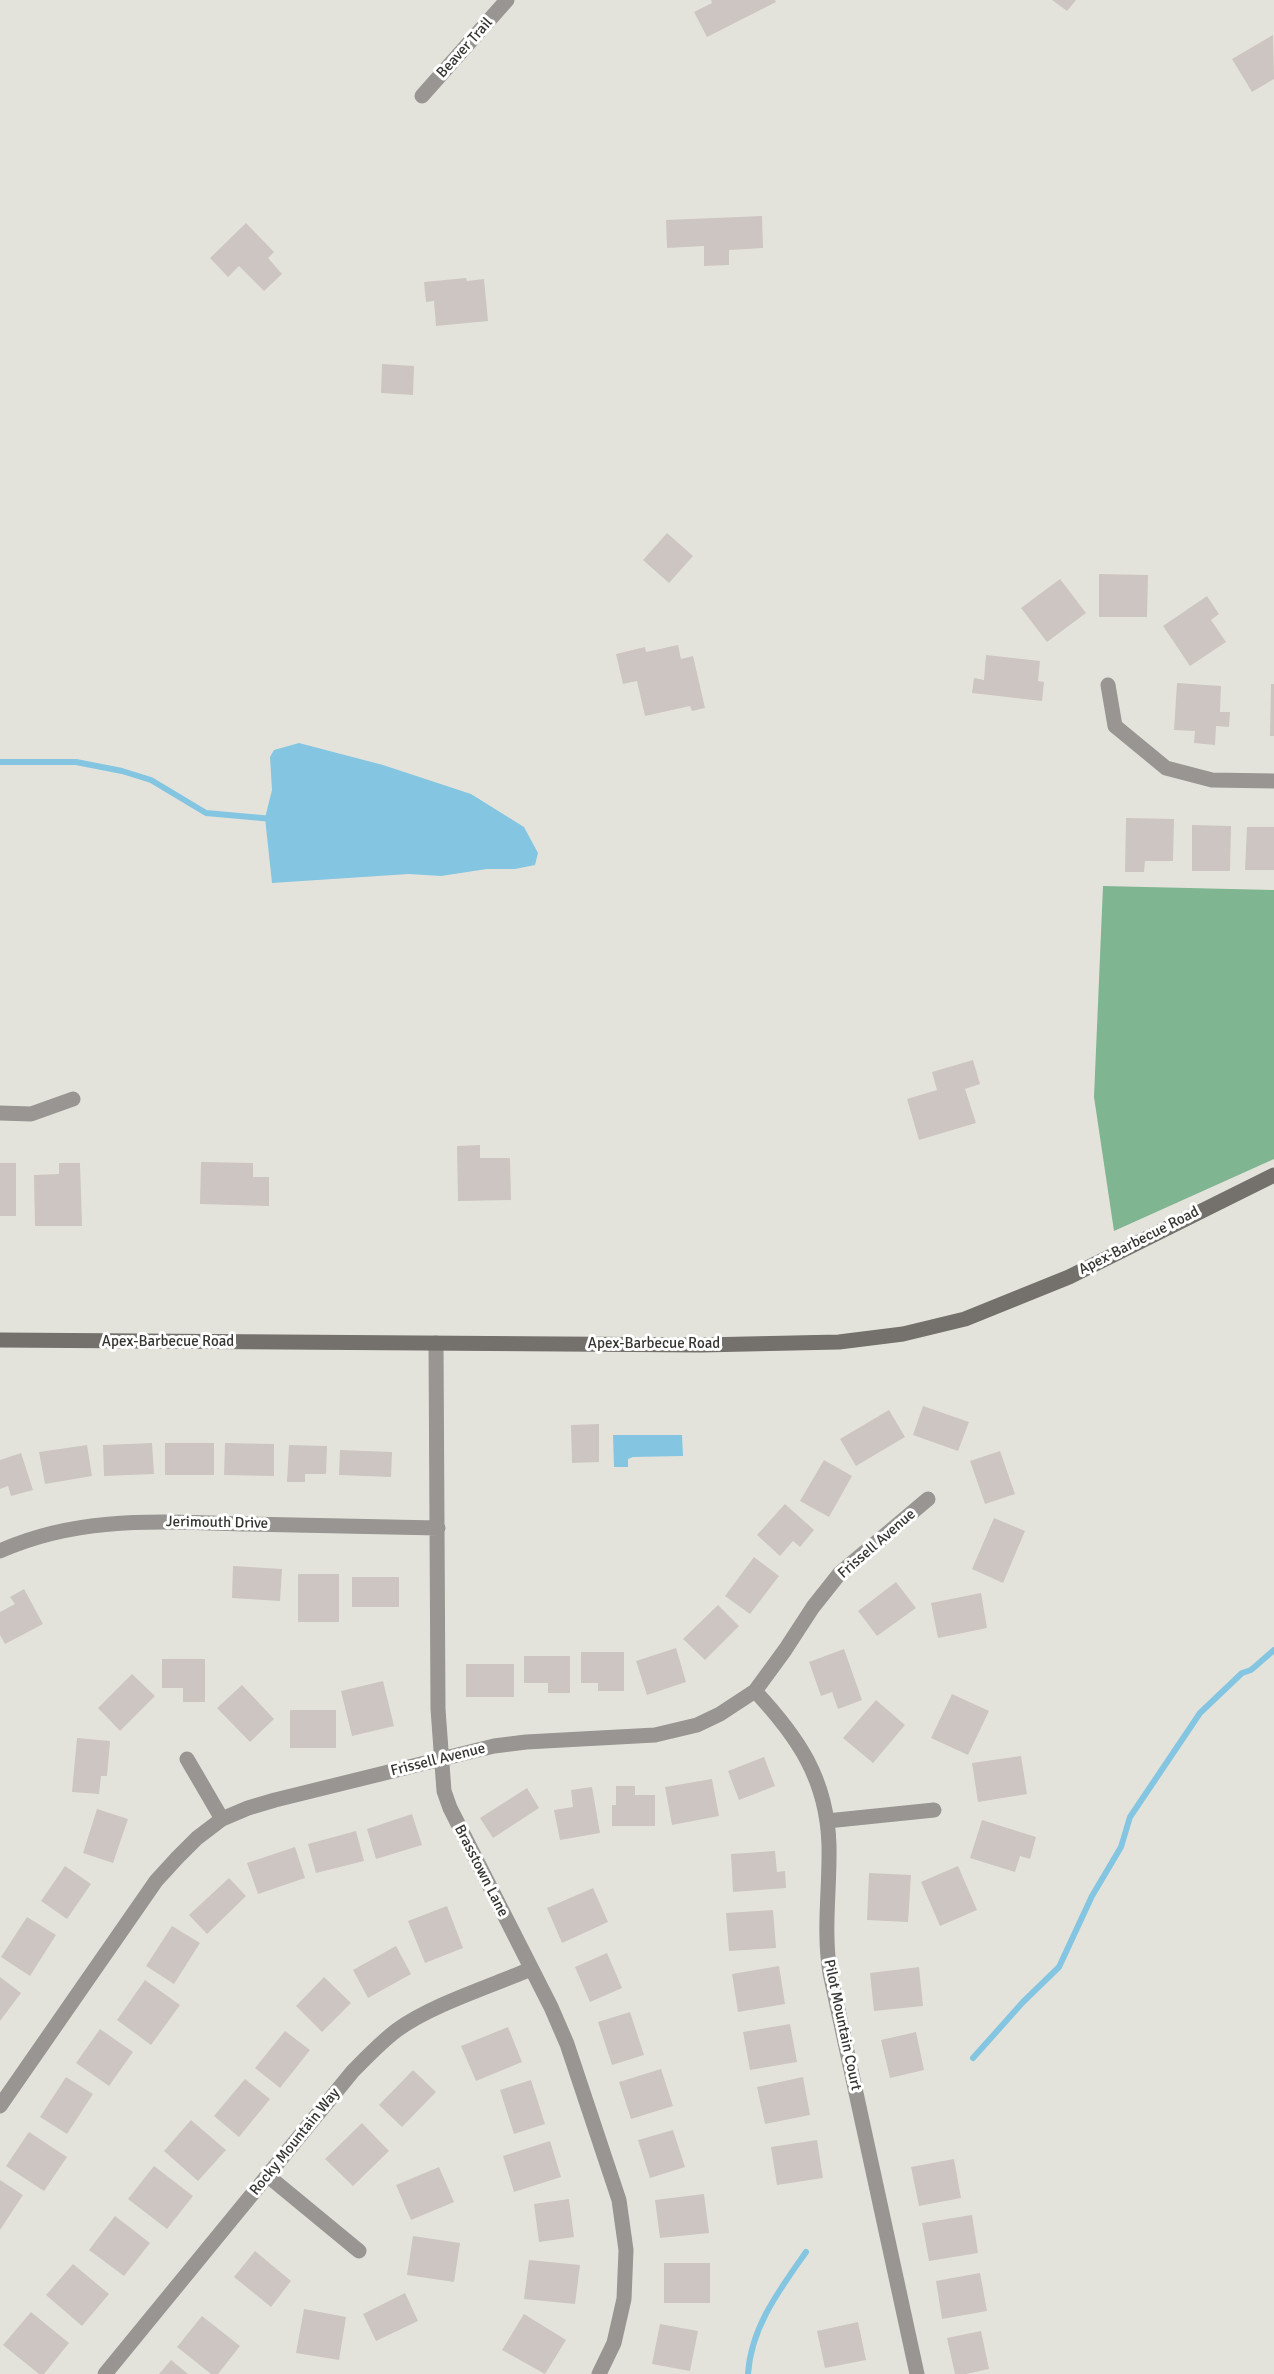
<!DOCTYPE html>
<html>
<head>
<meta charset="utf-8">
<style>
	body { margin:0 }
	canvas { display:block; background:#e4e3db }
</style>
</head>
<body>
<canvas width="1274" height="2374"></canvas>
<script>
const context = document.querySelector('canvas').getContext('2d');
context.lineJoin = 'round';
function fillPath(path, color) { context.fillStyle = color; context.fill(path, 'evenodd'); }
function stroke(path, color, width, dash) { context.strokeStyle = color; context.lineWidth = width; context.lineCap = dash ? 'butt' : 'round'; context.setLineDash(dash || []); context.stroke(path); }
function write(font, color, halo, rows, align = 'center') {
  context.font = font + ' Signika,sans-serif'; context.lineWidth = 6; context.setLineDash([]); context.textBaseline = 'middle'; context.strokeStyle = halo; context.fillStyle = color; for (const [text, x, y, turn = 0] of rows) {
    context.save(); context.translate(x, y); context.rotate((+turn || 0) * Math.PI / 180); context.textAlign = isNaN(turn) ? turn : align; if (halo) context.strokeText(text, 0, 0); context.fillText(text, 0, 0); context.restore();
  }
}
const forest = new Path2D(`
	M 1103,886 L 1274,890 L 1274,1159 L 1114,1231 L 1094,1097 Z`);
const water = new Path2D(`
	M 299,743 L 383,765 L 471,794 L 524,827 L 538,853 L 535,865 L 515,869 L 487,869 L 441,876 L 409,874 L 272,883 L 265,818 L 272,790 L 270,757 L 274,750 Z
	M 613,1435 L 682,1435 L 683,1456 L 633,1457 L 628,1459 L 628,1467 L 614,1467 Z`);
const stream = new Path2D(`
	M 0,762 L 76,762 L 122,771 L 151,780 L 206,813 L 273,819
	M 973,2058 L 1023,2002 L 1059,1967 L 1092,1896 L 1121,1847 L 1130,1817 L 1200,1713 L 1242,1673 L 1251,1670 L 1274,1650
	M 748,2374 C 751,2327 780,2289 806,2252`);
const building = new Path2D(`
	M 711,0 L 775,0 L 776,2 L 707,37 L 694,12 L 712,3 Z
	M 1052,0 L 1076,0 L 1067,11 Z
	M 1273,35 L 1274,79 L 1252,92 L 1232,59 Z
	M 762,216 L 763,248 L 729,250 L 729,265 L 704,266 L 704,246 L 667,248 L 666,220 Z
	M 246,223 L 274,252 L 268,258 L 282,274 L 264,291 L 239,266 L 228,277 L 210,258 Z
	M 466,278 L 467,281 L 484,279 L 488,321 L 436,326 L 434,301 L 426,302 L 424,282 Z
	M 382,364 L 414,366 L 413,395 L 381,393 Z
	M 667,533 L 693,556 L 669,583 L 643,560 Z
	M 1099,574 L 1148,575 L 1147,617 L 1099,617 Z
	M 1060,579 L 1086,613 L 1047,642 L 1021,608 Z
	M 1207,596 L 1219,614 L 1211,620 L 1226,642 L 1190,666 L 1163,626 Z
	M 678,645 L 681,659 L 693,656 L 705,708 L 692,711 L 690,706 L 645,716 L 637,681 L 623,684 L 616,654 L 645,647 L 646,652 Z
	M 986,655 L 1040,661 L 1038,681 L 1044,682 L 1042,701 L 972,693 L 974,678 L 984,680 Z
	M 1177,683 L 1221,686 L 1220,712 L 1230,712 L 1229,727 L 1216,726 L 1215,745 L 1194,743 L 1195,731 L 1174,730 Z
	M 1271,684 L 1274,684 L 1274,736 L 1270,736 Z
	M 1126,818 L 1174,819 L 1173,861 L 1145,861 L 1144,872 L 1125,872 Z
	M 1192,825 L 1231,826 L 1230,871 L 1192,871 Z
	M 1247,827 L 1274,827 L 1274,870 L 1245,870 Z
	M 973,1060 L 980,1084 L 965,1089 L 976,1123 L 919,1140 L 907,1099 L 937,1090 L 932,1072 Z
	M 480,1145 L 480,1158 L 510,1158 L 511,1200 L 458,1201 L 457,1146 Z
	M 201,1162 L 253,1163 L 253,1177 L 269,1177 L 269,1206 L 200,1204 Z
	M 0,1163 L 16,1163 L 16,1216 L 0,1216 Z
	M 59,1163 L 80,1163 L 82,1226 L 35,1226 L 34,1175 L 59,1174 Z
	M 923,1406 L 969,1422 L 958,1451 L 913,1435 Z
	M 889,1410 L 905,1437 L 856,1466 L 840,1439 Z
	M 599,1424 L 599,1462 L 572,1463 L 571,1425 Z
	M 152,1443 L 154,1474 L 104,1476 L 103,1445 Z
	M 165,1443 L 214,1443 L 214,1475 L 165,1475 Z
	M 225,1443 L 274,1444 L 274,1476 L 224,1475 Z
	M 87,1445 L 92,1476 L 45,1484 L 39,1452 Z
	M 289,1445 L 327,1446 L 326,1474 L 305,1474 L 305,1482 L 287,1482 Z
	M 340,1450 L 392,1452 L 391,1477 L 339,1475 Z
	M 1000,1451 L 1015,1494 L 985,1504 L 970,1461 Z
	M 21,1453 L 33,1490 L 11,1496 L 8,1486 L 0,1489 L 0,1460 Z
	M 824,1460 L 852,1476 L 829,1517 L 800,1501 Z
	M 785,1504 L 814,1530 L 800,1547 L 793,1541 L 780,1556 L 757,1535 Z
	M 994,1518 L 1025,1531 L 1003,1583 L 972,1569 Z
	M 754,1557 L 779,1576 L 750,1614 L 725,1596 Z
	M 233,1566 L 282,1569 L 280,1601 L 232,1598 Z
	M 298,1574 L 339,1574 L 339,1622 L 298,1622 Z
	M 352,1577 L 399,1577 L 399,1607 L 352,1607 Z
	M 896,1582 L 916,1608 L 877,1636 L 858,1611 Z
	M 24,1589 L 43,1624 L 5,1644 L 0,1635 L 0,1612 L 15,1604 L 10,1597 Z
	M 981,1593 L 987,1628 L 938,1638 L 931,1603 Z
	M 718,1605 L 739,1626 L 705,1660 L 683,1639 Z
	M 676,1648 L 686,1682 L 647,1695 L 636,1661 Z
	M 844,1649 L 862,1700 L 838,1709 L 832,1692 L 821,1696 L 809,1662 Z
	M 581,1652 L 624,1652 L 624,1691 L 598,1691 L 598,1683 L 581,1683 Z
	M 524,1656 L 570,1656 L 570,1693 L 548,1693 L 548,1683 L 524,1683 Z
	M 162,1659 L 205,1659 L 205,1702 L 183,1702 L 183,1688 L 162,1688 Z
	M 466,1664 L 514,1664 L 514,1697 L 466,1697 Z
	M 132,1674 L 155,1696 L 120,1731 L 98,1708 Z
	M 383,1681 L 394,1726 L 352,1736 L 341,1691 Z
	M 242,1685 L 274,1719 L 250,1742 L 217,1708 Z
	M 952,1694 L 989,1711 L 968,1755 L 931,1738 Z
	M 876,1700 L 905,1725 L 873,1763 L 843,1738 Z
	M 290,1710 L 336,1710 L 336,1748 L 290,1748 Z
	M 77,1738 L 110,1741 L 107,1776 L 101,1776 L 99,1794 L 72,1792 Z
	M 1021,1756 L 1027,1794 L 978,1802 L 972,1763 Z
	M 764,1757 L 775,1786 L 739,1800 L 728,1771 Z
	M 712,1779 L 719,1816 L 672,1825 L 665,1787 Z
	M 616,1786 L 635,1786 L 635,1795 L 655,1795 L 655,1826 L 612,1826 L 612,1805 L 616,1805 Z
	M 592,1787 L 600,1833 L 560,1840 L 554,1810 L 573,1807 L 571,1790 Z
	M 527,1788 L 539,1808 L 493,1838 L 480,1818 Z
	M 97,1809 L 128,1819 L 113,1863 L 83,1853 Z
	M 412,1814 L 422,1845 L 376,1859 L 367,1829 Z
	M 982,1820 L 1036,1837 L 1030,1859 L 1020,1856 L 1015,1872 L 970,1858 Z
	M 356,1831 L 364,1861 L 316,1873 L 308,1844 Z
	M 295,1847 L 305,1878 L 258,1894 L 247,1863 Z
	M 775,1851 L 777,1872 L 785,1871 L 786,1888 L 733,1892 L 731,1854 Z
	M 65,1866 L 91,1884 L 67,1919 L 41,1901 Z
	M 958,1866 L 977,1910 L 940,1926 L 921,1882 Z
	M 869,1873 L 911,1875 L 908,1922 L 867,1920 Z
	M 229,1878 L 246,1896 L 207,1934 L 189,1915 Z
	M 593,1888 L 608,1922 L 562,1943 L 547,1908 Z
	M 447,1906 L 463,1948 L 425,1963 L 408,1921 Z
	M 773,1910 L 776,1948 L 729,1951 L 726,1913 Z
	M 27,1917 L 56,1935 L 30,1976 L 1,1957 Z
	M 172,1926 L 200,1943 L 174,1984 L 146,1966 Z
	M 396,1946 L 411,1974 L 368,1998 L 353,1970 Z
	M 607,1953 L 622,1988 L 590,2002 L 575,1967 Z
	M 779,1966 L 785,2004 L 738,2012 L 732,1974 Z
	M 919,1967 L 923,2006 L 874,2011 L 870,1973 Z
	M 0,1977 L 21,1993 L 0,2021 Z
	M 324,1977 L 351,2003 L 322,2032 L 296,2006 Z
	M 145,1980 L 180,2005 L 151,2045 L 117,2020 Z
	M 630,2012 L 644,2055 L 612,2065 L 598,2022 Z
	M 790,2024 L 797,2062 L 750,2070 L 743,2032 Z
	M 508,2027 L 522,2062 L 476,2081 L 461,2046 Z
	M 100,2029 L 133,2052 L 109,2086 L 76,2063 Z
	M 285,2031 L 310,2050 L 280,2088 L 255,2068 Z
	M 916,2032 L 924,2070 L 890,2078 L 881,2040 Z
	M 661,2069 L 673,2106 L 631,2119 L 619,2082 Z
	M 413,2070 L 436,2092 L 402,2127 L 379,2105 Z
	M 66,2077 L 93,2094 L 67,2134 L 40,2117 Z
	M 803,2077 L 810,2115 L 765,2124 L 757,2087 Z
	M 245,2079 L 270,2099 L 239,2137 L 214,2116 Z
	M 531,2080 L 545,2124 L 514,2134 L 500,2090 Z
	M 191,2120 L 226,2150 L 198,2181 L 164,2151 Z
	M 362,2123 L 389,2151 L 353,2186 L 325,2159 Z
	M 673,2130 L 685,2167 L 650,2178 L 638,2140 Z
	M 29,2132 L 67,2157 L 44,2191 L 6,2166 Z
	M 817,2140 L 823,2178 L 777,2185 L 771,2147 Z
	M 550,2141 L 561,2177 L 514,2192 L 503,2156 Z
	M 954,2159 L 961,2198 L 919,2206 L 911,2167 Z
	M 154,2166 L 193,2196 L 167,2229 L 128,2199 Z
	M 439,2167 L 454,2202 L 411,2220 L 396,2185 Z
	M 0,2180 L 23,2195 L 0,2230 Z
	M 704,2194 L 709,2233 L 660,2238 L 655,2200 Z
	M 569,2199 L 574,2237 L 539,2242 L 534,2204 Z
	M 972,2215 L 978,2253 L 929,2261 L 922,2223 Z
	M 115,2216 L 150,2243 L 124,2276 L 89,2250 Z
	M 413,2236 L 460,2243 L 454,2282 L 407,2275 Z
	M 255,2251 L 291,2281 L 271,2307 L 234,2277 Z
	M 529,2260 L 580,2265 L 575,2304 L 524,2299 Z
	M 664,2263 L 710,2263 L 710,2303 L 664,2303 Z
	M 73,2264 L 109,2294 L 82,2326 L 46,2295 Z
	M 980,2273 L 987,2311 L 942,2319 L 936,2281 Z
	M 405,2293 L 418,2321 L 376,2341 L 363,2314 Z
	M 304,2309 L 346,2317 L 339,2360 L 296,2353 Z
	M 31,2312 L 69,2343 L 44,2374 L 39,2374 L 3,2345 Z
	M 524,2314 L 566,2340 L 545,2374 L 502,2350 Z
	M 202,2316 L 240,2346 L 218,2374 L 211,2374 L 177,2347 Z
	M 858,2322 L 866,2360 L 825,2368 L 817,2331 Z
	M 660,2324 L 698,2331 L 690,2371 L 652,2364 Z
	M 981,2331 L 989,2369 L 966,2374 L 955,2374 L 947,2338 Z
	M 171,2360 L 188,2374 L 159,2374 Z`);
const street = new Path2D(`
	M 422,96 L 507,0
	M 1108,685 L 1115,726 L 1166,768 L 1212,780 L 1274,781
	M 0,1113 L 31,1114 L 73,1099
	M 436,1343 L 438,1709 L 444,1791 L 450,1808 L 551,2007 L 567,2044 L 619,2200 L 626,2250 L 624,2299 L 614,2343 L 599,2374
	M 0,1551 C 80,1515 161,1522 247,1524 C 311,1525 374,1527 438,1528
	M 755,1691 C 798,1737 827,1779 829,1845 C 830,1888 823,1930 830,1973 L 917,2374
	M 187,1759 L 222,1819
	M 827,1821 L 934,1810
	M 0,2106 L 156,1881 L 177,1858 L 197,1838 L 222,1819 L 248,1808 L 275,1800 L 494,1746 L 526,1742 L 655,1735 L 697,1725 L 720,1714 L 755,1691 L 785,1650 L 813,1607 L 840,1573 L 928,1499
	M 268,2176 L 359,2251
	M 105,2374 L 353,2071 C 367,2057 381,2042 397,2030 C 431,2005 491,1986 531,1969`);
const secondary = new Path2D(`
	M 0,1340 L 701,1345 L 839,1342 L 903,1334 L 965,1319 L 1069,1277 L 1274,1175`);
const streetNames = [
	["Beaver Trail",465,48,-48],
	["Apex-Barbecue Road",1139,1241,-27],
	["Apex-Barbecue Road",168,1342],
	["Apex-Barbecue Road",654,1344],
	["Jerimouth Drive",217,1523,1],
	["Frissell Avenue",877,1544,-41],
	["Frissell Avenue",438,1760,-14],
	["Brasstown Lane",481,1871,63],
	["Pilot Mountain Court",842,2025,78],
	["Rocky Mountain Way",295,2142,-51]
];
fillPath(forest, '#7fb591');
fillPath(water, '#84c6e2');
stroke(stream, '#84c6e2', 6);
fillPath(building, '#cdc5c1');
stroke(street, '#989592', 15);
stroke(secondary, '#74706c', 15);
write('15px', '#353431', '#fff', streetNames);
</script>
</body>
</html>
